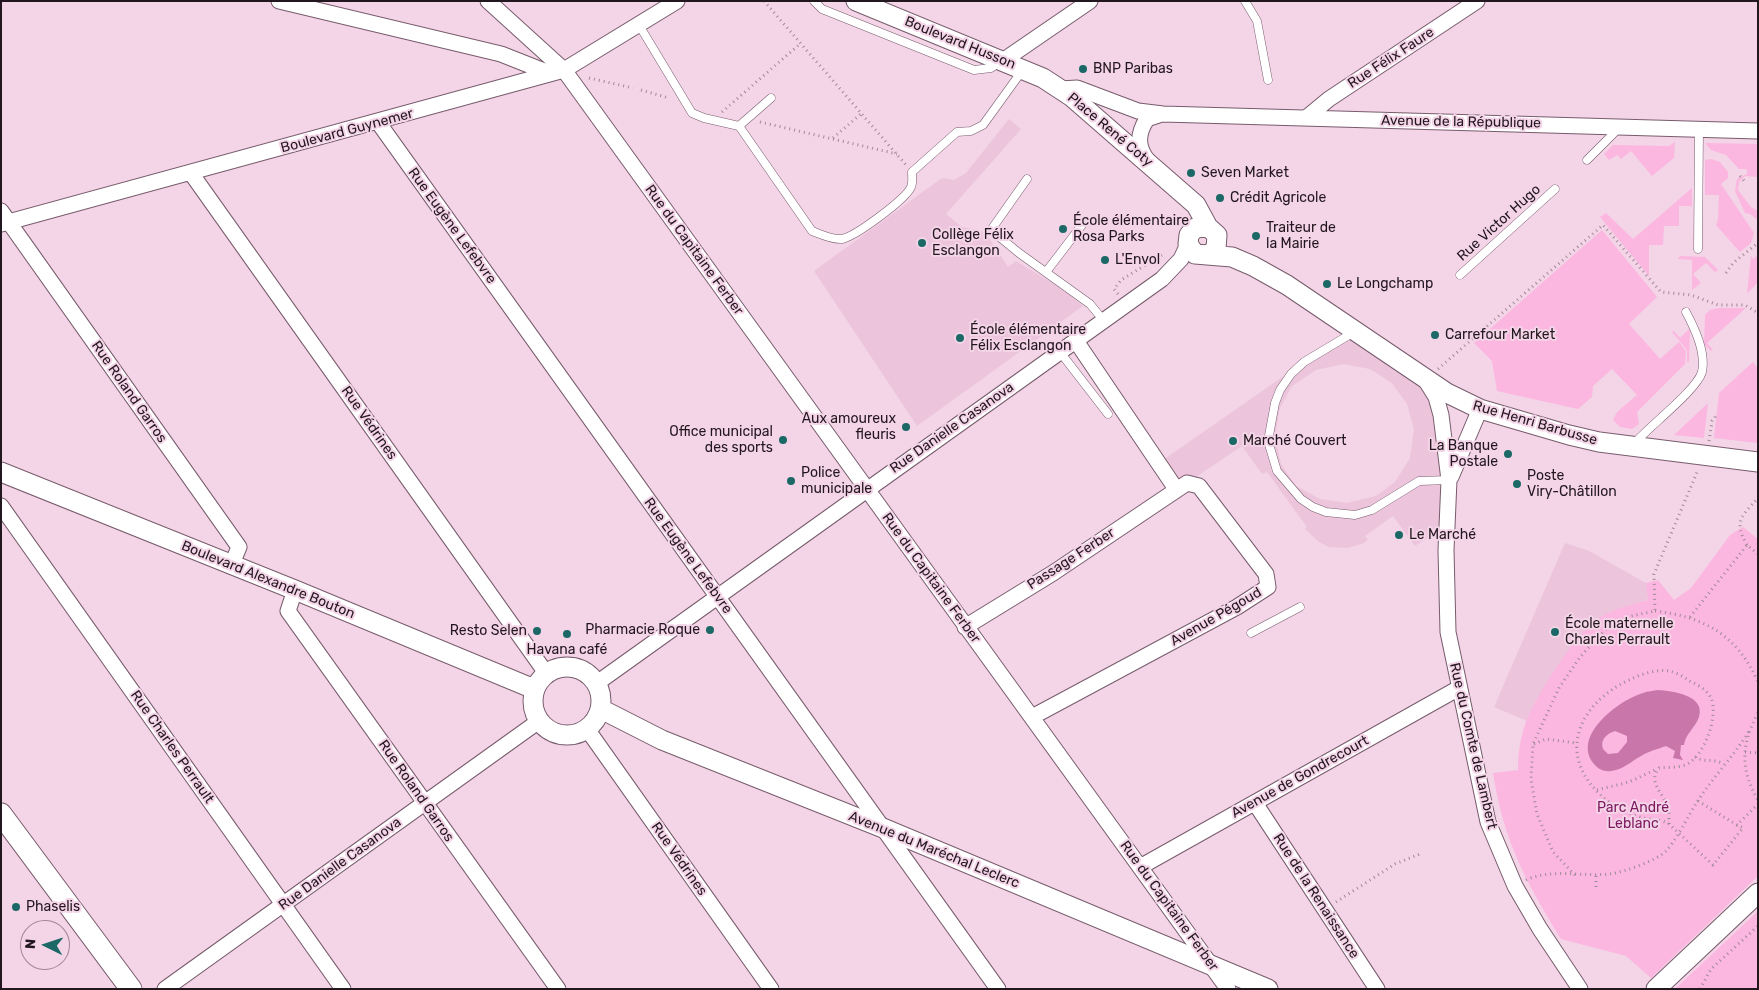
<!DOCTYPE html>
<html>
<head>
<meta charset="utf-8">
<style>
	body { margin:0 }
	#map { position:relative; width:1759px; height:990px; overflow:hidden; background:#f4d4e7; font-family:Rubik,sans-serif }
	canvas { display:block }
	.frame { position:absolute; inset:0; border:2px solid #22171e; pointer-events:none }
	.north { position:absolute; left:20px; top:920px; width:50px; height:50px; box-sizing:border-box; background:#f4d4e7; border:1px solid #a08897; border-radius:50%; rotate:274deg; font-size:14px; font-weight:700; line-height:20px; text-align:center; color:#22171e }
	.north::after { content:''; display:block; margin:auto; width:18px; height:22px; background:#1b6866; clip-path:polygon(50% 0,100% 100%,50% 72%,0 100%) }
</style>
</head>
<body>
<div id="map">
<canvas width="1759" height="990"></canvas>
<div class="frame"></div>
<div class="north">N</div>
</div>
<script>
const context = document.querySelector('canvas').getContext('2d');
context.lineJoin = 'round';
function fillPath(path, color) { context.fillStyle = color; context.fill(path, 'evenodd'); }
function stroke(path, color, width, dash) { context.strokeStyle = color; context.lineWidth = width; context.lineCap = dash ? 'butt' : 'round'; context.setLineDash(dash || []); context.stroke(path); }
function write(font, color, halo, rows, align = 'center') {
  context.font = font + ' Rubik,sans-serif'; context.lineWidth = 4; context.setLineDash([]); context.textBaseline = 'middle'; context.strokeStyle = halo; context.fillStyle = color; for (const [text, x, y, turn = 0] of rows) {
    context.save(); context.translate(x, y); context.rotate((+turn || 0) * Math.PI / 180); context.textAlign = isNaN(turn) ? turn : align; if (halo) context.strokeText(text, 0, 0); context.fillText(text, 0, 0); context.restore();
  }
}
const built = new Path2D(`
	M 1009,119 L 1021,129 L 946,214 L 962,227 L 985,232 L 1008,267 L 1016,261 L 1064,290 L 1083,306 L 917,426 L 814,271 L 942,178 L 954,180 L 966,173 Z
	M 1354,332 L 1436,397 L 1446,526 L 1415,546 L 1393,516 L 1365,536 L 1368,540 L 1362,544 L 1347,548 L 1329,547 L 1319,542 L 1305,529 L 1307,527 L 1267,472 L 1262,474 L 1242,446 L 1181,487 L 1163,460 L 1304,362 ZM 1343,364 L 1370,369 L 1392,383 L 1407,404 L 1414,429 L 1410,458 L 1395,482 L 1376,496 L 1347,503 L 1320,499 L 1296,486 L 1281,464 L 1275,436 L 1280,408 L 1292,386 L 1316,370 Z
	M 1565,543 L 1589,551 L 1646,583 L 1649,599 L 1604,615 L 1561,661 L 1527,721 L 1494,707 Z`);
const green = new Path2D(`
	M 1675,142 L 1674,158 L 1652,176 L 1631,151 L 1621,159 L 1617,155 L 1609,160 L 1604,154 L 1613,145 L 1669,146 Z
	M 1705,143 L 1758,144 L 1758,177 L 1745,176 L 1739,182 L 1738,190 L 1751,207 L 1758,211 L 1758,220 L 1750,214 L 1745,213 L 1735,191 L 1737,179 L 1747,174 L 1747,169 L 1739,169 L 1726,155 L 1711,150 Z
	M 1711,159 L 1720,162 L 1728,172 L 1728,178 L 1721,184 L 1754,233 L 1751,243 L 1740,252 L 1716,225 L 1718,219 L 1719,195 L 1705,195 L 1705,160 Z
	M 1692,188 L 1692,206 L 1679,206 L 1679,226 L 1664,226 L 1663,245 L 1649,245 L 1649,276 L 1600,217 L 1606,213 L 1633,239 Z
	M 1602,230 L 1657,297 L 1629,324 L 1660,359 L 1679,342 L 1686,351 L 1685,364 L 1637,412 L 1639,424 L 1632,429 L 1620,427 L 1613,420 L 1617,412 L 1637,395 L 1612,369 L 1593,386 L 1592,397 L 1578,409 L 1497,391 L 1492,361 L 1474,343 Z
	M 1758,255 L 1758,282 L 1747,294 L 1751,256 L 1753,259 Z
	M 1680,256 L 1705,257 L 1718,270 L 1715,272 L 1706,263 L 1693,274 L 1701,283 L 1692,290 L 1692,260 L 1678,259 Z
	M 1719,308 L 1746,308 L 1707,343 L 1713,350 L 1711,351 L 1704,344 L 1705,315 L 1710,310 Z
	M 1690,328 L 1689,361 L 1687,363 L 1687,350 L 1672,332 L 1674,331 L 1680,338 Z
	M 1753,362 L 1758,369 L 1758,443 L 1714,438 L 1719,393 Z
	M 1708,403 L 1704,438 L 1674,435 Z
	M 1743,527 L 1758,539 L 1758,876 L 1651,978 L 1626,956 L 1561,939 C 1525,880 1504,842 1493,773 L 1518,770 C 1518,754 1520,738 1526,722 C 1538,693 1577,629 1604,615 C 1617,608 1633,604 1648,600 L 1646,583 L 1658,580 L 1674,600 L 1691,588 L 1730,535 Z
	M 1758,911 L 1758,989 L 1675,989 Z`);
const water = new Path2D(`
	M 1658,690 C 1672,691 1706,695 1699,717 C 1696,727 1685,734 1684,745 L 1681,745 L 1680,755 L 1683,760 L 1673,758 L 1675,751 L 1666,746 C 1658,749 1649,751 1641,756 C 1632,761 1622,770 1611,771 C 1604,772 1598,769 1594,764 C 1571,736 1619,700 1643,693 C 1648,691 1653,691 1658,690 ZM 1615,731 L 1627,736 L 1627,742 L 1618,753 L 1608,754 L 1603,749 C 1600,740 1606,734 1615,731 Z`);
const path = new Path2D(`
	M 764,1 L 906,165
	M 589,78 L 633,88
	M 641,90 L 669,98
	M 722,112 L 801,43
	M 760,122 L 897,154
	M 833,138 L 862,113
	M 1740,176 L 1746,183
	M 1726,273 L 1733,263 L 1758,243
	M 1118,294 L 1114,289 L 1121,280 L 1162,255
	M 1438,369 L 1603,225 L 1661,292 L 1691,295 L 1718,305 L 1745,305 L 1758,313
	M 1709,441 L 1712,421 L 1715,418 L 1716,413
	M 1747,545 C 1733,521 1742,516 1758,498
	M 1655,611 C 1705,617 1737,635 1758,682
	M 1690,617 L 1747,545 L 1758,554
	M 1758,713 C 1741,744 1740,770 1758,800
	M 1534,744 L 1546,739 L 1576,743
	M 1745,752 L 1758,753
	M 1695,757 C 1705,763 1713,758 1724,764
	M 1597,790 L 1629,782 L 1657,769
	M 1698,801 L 1737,825 L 1758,804
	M 1669,824 C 1669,819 1669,812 1668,808 C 1664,794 1647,782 1659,768 C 1667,767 1677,768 1685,765 C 1704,758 1719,716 1711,698 C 1707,690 1698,685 1690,681 C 1684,677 1677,673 1670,671 C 1656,669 1641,674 1629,680 C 1574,706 1555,761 1609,802 C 1618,809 1632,815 1643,818 C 1653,820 1661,819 1669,824 L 1713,865 L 1743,828 L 1737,825
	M 1575,875 L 1553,852 L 1537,814 L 1531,779 L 1533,744 L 1559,688 L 1580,657 L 1608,627 L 1631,616 L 1655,611 L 1654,574 L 1698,470
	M 1596,876 L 1596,887
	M 1526,880 C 1551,868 1583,877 1610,874 C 1624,872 1656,861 1666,851 C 1677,839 1688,816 1697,802 C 1713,777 1734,756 1749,731
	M 1336,902 L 1395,864 L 1420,854
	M 1700,989 L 1711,969 L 1758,926`);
const service = new Path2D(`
	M 814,1 L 822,9 L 974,70 L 991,68 L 1000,62
	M 1245,1 L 1257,21 L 1268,80
	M 639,25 L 692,113 L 704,118 L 739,126 L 812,231 C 820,234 832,240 842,239 C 856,236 906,199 911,187 C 913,183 912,176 912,172 L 957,132 L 971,131 L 983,125 L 1022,71
	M 739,126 L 771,98
	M 1587,160 L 1619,128
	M 1027,179 L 991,230 L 1019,253 L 1090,304 L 1104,321
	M 1698,249 L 1699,129
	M 1046,272 L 1082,225
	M 1460,275 L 1555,189
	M 1354,332 L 1304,362 L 1291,374 L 1280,390 L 1275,403 L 1268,441 L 1277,471 L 1301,499 L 1313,507 L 1326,512 L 1355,515 L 1372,510 L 1419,481 L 1449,480
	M 1060,352 L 1108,414
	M 1633,445 C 1648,427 1697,390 1702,372 C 1706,352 1695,329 1686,312
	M 1251,633 L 1300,607`);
const minor = new Path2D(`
	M 279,1 L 501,54 L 544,71 L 555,70
	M 488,1 L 564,70 L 1228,989
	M 1004,60 L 1090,1
	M 1061,89 L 1077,88 L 1138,111 L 1163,114 L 1758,131
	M 1306,118 L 1329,99 L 1477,1
	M 378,122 L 998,989
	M 1148,161 C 1137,147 1137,134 1147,119 L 1162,114
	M 191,173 L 546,673
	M 1,211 L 239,547 L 232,564
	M 1,224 L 564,70 L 677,1
	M 1076,341 L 1176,489
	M 1426,381 L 1436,397 L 1441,415 L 1449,480 L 1446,550 L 1448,632 L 1488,822 L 1515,886 L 1540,929 L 1580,989
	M 1451,477 L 1480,409
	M 1,506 L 343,989
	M 295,590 L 288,611 L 558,989
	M 965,627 L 1053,573 L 1187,483 L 1199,486 L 1266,574 L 1268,587 L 1237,607 L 1032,717
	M 597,683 L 1162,279 L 1181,259 L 1188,244
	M 587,729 L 771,989
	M 1255,803 L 1377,989
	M 1140,867 L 1459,688
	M 165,989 L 539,721`);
const tertiary = new Path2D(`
	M 856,1 L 1043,78 L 1072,97 L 1196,205 L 1208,227
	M 1208,255 L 1216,249 L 1217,235 L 1208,227 L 1195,228 L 1189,235 L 1188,244 L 1195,254 L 1232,257 L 1253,266 L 1287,285 L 1447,393 L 1480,409 L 1569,435 L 1599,442 L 1758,462
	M 1,472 L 295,590 L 534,689
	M533 701a34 34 0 1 1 68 0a34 34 0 1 1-68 0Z
	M 601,709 L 662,740 L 883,828 L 1268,989
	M 1656,989 L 1758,893`);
const secondary = new Path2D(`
	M 1,814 L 131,989`);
const markers = [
	[1083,69,5,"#1b6866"],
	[1191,173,5,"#1b6866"],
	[1220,198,5,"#1b6866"],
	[1063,229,5,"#1b6866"],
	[1256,236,5,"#1b6866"],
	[922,243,5,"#1b6866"],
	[1105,260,5,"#1b6866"],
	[1327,284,5,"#1b6866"],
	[1435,335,5,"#1b6866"],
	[960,338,5,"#1b6866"],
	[906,427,5,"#1b6866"],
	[783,440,5,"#1b6866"],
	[1233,441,5,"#1b6866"],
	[1508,454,5,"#1b6866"],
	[791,481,5,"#1b6866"],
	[1517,484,5,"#1b6866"],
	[1399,535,5,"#1b6866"],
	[710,630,5,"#1b6866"],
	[537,631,5,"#1b6866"],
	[1555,632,5,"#1b6866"],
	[567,634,5,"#1b6866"],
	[16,907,5,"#1b6866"]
];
const streetNames = [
	["Boulevard Husson",960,43,22],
	["Rue Félix Faure",1391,58,-33],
	["Avenue de la République",1461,122,1],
	["Place René Coty",1110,130,40],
	["Boulevard Guynemer",347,131,-15],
	["Rue Victor Hugo",1499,223,-42],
	["Rue Eugène Lefebvre",452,226,54],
	["Rue du Capitaine Ferber",694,250,54],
	["Rue Roland Garros",129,392,55],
	["Rue Védrines",369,423,55],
	["Rue Henri Barbusse",1535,423,16],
	["Rue Danielle Casanova",952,428,-35],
	["Rue Eugène Lefebvre",688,556,54],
	["Passage Ferber",1071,559,-33],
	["Rue du Capitaine Ferber",931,578,54],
	["Boulevard Alexandre Bouton",268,580,22],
	["Avenue Pégoud",1216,617,-30],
	["Rue du Comte de Lambert",1473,746,77],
	["Rue Charles Perrault",172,747,55],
	["Avenue de Gondrecourt",1300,777,-29],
	["Rue Roland Garros",416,791,55],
	["Avenue du Maréchal Leclerc",934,850,22],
	["Rue Védrines",679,859,55],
	["Rue Danielle Casanova",340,864,-36],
	["Rue de la Renaissance",1316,896,57],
	["Rue du Capitaine Ferber",1169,906,54]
];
const poiNames = [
	["BNP Paribas",1093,69],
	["Seven Market",1201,173],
	["Crédit Agricole",1230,198],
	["École élémentaire",1073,221],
	["Rosa Parks",1073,237],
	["Traiteur de",1266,228],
	["la Mairie",1266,244],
	["Collège Félix",932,235],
	["Esclangon",932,251],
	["L'Envol",1115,260],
	["Le Longchamp",1337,284],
	["École élémentaire",970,330],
	["Félix Esclangon",970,346],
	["Carrefour Market",1445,335],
	["Aux amoureux",896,419,"right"],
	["fleuris",896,435,"right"],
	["Office municipal",773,432,"right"],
	["des sports",773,448,"right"],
	["Marché Couvert",1243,441],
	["La Banque",1498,446,"right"],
	["Postale",1498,462,"right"],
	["Police",801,473],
	["municipale",801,489],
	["Poste",1527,476],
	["Viry-Châtillon",1527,492],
	["Le Marché",1409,535],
	["École maternelle",1565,624],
	["Charles Perrault",1565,640],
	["Pharmacie Roque",700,630,"right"],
	["Resto Selen",527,631,"right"],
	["Havana café",567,650,"center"],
	["Phaselis",26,907]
];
const parkNames = [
	["Parc André",1633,808],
	["Leblanc",1633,824]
];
fillPath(built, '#ecc5dc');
fillPath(green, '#fbb7e0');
fillPath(water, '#c976aa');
stroke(service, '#775c6c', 9);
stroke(minor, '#775c6c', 17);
stroke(tertiary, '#775c6c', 21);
stroke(secondary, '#775c6c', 23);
stroke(path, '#a08997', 3, [1, 4]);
stroke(service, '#fff', 8);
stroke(minor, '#fff', 15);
stroke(tertiary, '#fff', 19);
stroke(secondary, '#fff', 21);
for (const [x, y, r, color] of markers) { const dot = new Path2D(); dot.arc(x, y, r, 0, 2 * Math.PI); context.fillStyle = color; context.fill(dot); stroke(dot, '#f4d4e7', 2); }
write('14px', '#22171e', '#f4d4e7', streetNames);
write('14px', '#22171e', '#f4d4e7', poiNames, 'left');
write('14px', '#7b185f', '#f4d4e7', parkNames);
</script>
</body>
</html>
